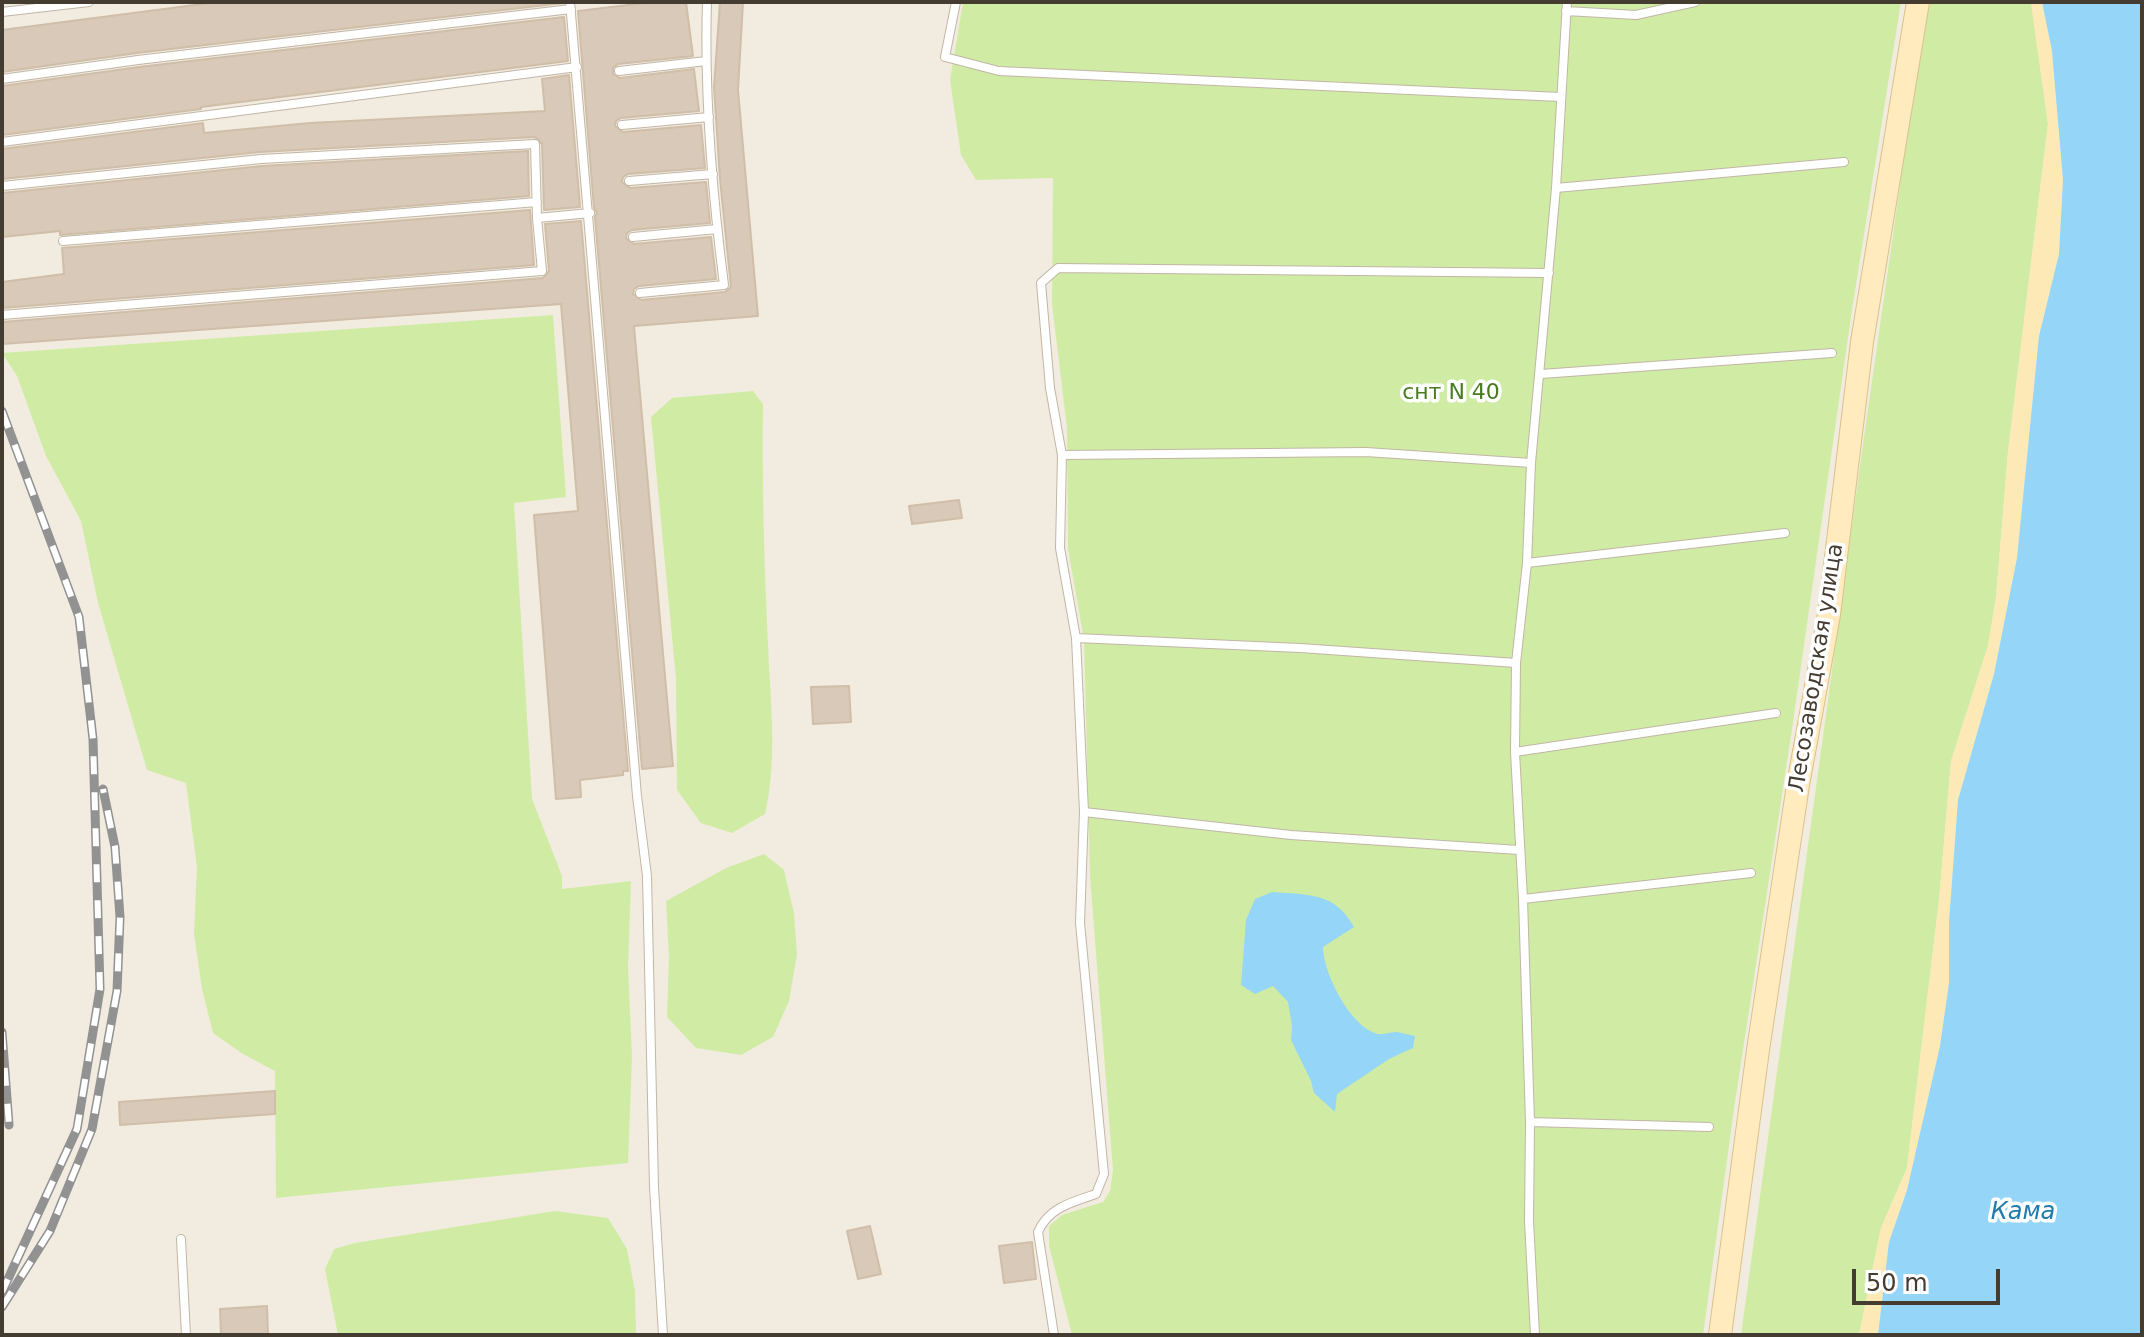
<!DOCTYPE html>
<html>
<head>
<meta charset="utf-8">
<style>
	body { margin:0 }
	#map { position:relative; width:2144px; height:1337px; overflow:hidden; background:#f2ece0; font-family:"DejaVu Sans",sans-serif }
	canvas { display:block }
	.frame { position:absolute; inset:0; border:4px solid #443b31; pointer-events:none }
	.scale { position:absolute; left:1852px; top:1269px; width:148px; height:36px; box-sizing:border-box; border:4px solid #443b31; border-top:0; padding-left:10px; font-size:24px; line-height:28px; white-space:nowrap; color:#443b31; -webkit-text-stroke:6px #fff; paint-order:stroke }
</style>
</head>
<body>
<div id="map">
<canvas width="2144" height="1337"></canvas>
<div class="frame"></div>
<div class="scale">50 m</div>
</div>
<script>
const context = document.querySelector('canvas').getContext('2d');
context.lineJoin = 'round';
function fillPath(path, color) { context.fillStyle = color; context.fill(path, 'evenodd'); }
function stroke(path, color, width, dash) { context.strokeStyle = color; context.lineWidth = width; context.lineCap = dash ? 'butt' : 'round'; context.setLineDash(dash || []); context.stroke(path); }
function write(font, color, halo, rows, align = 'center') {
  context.font = font + ' "DejaVu Sans",sans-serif'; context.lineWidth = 7; context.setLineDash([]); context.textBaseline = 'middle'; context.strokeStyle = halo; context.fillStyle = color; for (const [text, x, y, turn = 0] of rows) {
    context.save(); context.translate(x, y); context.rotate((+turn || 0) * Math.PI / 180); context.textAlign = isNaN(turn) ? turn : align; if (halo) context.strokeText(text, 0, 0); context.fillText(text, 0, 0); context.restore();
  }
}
const green = new Path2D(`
	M 963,2 L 1901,2 L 1852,310 L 1792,729 L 1734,1109 L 1703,1335 L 1072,1335 L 1049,1246 L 1049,1226 L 1062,1215 L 1103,1202 L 1110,1191 L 1113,1170 L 1090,876 L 1084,640 L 1068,549 L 1067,428 L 1052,304 L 1053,178 L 976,180 L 961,155 L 950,80 Z
	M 1930,2 L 2031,2 L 2048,124 L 2008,452 L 1996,597 L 1988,646 L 1951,761 L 1939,900 L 1907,1168 L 1881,1228 L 1859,1335 L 1741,1335 L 1863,444 L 1917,67 Z
	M 553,315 L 566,497 L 514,503 L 532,799 L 562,876 L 562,889 L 631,881 L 628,967 L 632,1057 L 628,1163 L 276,1198 L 275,1071 L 243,1054 L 213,1033 L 202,989 L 194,934 L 197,867 L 186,783 L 147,770 L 98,603 L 81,521 L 46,456 L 17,376 L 2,353 Z
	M 753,391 L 763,404 C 762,483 764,563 768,643 C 770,699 778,759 765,814 L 732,833 L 701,823 L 677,790 L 676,679 L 651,417 L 672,398 Z
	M 764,854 L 784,870 L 794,913 L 797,954 L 789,1001 L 773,1037 L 741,1055 L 696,1048 L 667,1017 L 669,957 L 666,901 L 726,868 Z
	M 555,1211 L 608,1218 L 627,1249 L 635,1291 L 636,1335 L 338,1335 L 325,1269 L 334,1249 L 355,1243 Z`);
const sand = new Path2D(`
	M 2031,2 L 2042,2 L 2052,51 L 2063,180 L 2059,254 L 2039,336 L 2017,558 L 1994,674 L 1958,800 L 1949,922 L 1949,983 L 1940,1046 L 1907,1190 L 1889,1242 L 1878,1335 L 1859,1335 L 1881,1228 L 1907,1168 L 1939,900 L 1951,761 L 1988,646 L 1996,598 L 2008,452 L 2048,124 Z`);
const water = new Path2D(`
	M 2042,2 L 2142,2 L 2142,1335 L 1878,1335 L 1889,1242 L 1907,1190 L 1940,1046 L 1949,983 L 1949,922 L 1958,800 L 1994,674 L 2017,558 L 2039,336 L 2059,254 L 2063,180 L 2052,51 Z
	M 1272,892 C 1309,895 1335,892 1354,927 L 1323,947 C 1323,973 1351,1028 1378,1034 C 1384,1035 1391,1032 1397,1032 C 1403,1033 1409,1035 1415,1036 L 1413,1048 L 1389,1059 L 1337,1094 L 1335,1112 L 1314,1093 L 1311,1081 L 1291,1040 L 1292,1026 L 1288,1002 L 1273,986 L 1255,994 L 1241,985 L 1246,920 L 1255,899 Z`);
const building = new Path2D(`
	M 218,2 L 563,2 L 563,3 L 137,53 L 2,72 L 2,30 Z
	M 653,2 L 686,2 L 693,56 L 618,64 L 613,68 L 613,74 L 620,78 L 694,69 L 699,111 L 621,118 L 616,121 L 615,126 L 623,132 L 701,125 L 705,168 L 628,174 L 623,177 L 622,182 L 630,188 L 706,182 L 710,223 L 632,230 L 627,233 L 626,238 L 634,244 L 711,237 L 716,279 L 639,286 L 634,289 L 633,294 L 641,300 L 725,292 L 731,287 L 720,179 L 714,87 L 720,2 L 743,2 L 738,90 L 758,316 L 634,326 L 673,766 L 642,769 L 595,217 L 597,213 L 594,208 L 578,11 Z
	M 564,17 L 568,61 L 201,107 L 201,109 L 2,135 L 2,86 L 139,67 Z
	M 569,75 L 580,207 L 544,210 L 542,144 L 535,137 L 260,152 L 2,179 L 2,149 L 203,123 L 204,133 L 310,123 L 545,111 L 542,79 Z
	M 528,151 L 529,196 L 60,235 L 60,231 L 2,237 L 2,193 L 262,166 Z
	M 530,210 L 534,265 L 2,308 L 2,282 L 64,274 L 62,248 Z
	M 581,221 L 628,771 L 623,771 L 623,775 L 580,780 L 581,797 L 556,799 L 534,515 L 578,511 L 561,304 L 2,344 L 2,322 L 543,278 L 549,271 L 545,224 Z
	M 959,500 L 962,518 L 912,524 L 909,506 Z
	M 849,686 L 851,722 L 813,724 L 811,687 Z
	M 275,1091 L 275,1114 L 120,1125 L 119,1102 Z
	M 870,1226 L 881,1274 L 858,1279 L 847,1231 Z
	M 1032,1242 L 1036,1279 L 1004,1283 L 999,1246 Z
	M 267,1306 L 268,1335 L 221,1335 L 220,1309 Z`);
const lane = new Path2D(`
	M 570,2 L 637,796 L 647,876 L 654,1187 L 663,1335
	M 956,2 L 945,57 L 999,71 L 1560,97
	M 1566,11 L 1636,15 L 1695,2
	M 2,12 L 89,2
	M 619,71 L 706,61
	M 2,79 L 138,60 L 571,9
	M 622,125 L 709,117
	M 2,142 L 577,67
	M 629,181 L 713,174
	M 2,186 L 261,159 L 535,144 L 537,218 L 590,213
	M 1556,188 L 1844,162
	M 633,237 L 717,229
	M 63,241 L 537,202
	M 640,293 L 724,285 C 712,191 704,97 707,2
	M 2,315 L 542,271 L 537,218
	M 1541,374 L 1832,353
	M 1062,455 L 1366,452 L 1531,463
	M 1527,563 L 1785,533
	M 1076,638 L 1300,648 L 1516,663
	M 1515,752 L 1776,713
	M 1084,812 L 1291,835 L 1519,850
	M 1523,899 L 1751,873
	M 1530,1122 L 1709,1127
	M 181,1239 L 186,1335
	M 1054,1335 L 1038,1232 C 1048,1208 1072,1202 1096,1194 L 1104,1174 L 1080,923 L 1084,812 L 1076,638 L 1060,548 L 1062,455 L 1050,388 L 1041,283 L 1058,268 L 1549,273
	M 1535,1335 L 1529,1221 L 1530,1122 L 1523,899 L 1515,752 L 1516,663 L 1527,563 L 1531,463 L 1556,188 L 1567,2`);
const secondary = new Path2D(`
	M 1720,1335 L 1758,1050 L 1798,785 L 1829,615 L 1862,342 L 1918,2`);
const rail = new Path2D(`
	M 2,411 L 79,617 L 93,739 L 100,989 L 77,1129 L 2,1292
	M 2,1032 L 9,1125
	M 2,1307 L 50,1231 L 92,1129 L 117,991 L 120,917 L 115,847 L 103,789`);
const parkNames = [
	["снт N 40",1451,393]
];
const streetNames = [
	["Лесозаводская улица",1817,668,-81]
];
const waterNames = [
	["Кама",2023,1213]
];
fillPath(green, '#d0eca4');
fillPath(sand, '#fce9b6');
fillPath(water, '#95d5f7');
fillPath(building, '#d8c9b8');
stroke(building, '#d0bea8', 2);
stroke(lane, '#c1b6a5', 10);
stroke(secondary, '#dac18d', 24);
stroke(lane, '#fff', 8);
stroke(secondary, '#ffebbe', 22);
stroke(rail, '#929292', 9);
stroke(rail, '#fff', 6, [18]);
write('22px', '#487a20', '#fff', parkNames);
write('22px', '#443b31', '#fff', streetNames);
write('italic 24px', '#207cb0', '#fff', waterNames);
</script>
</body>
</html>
